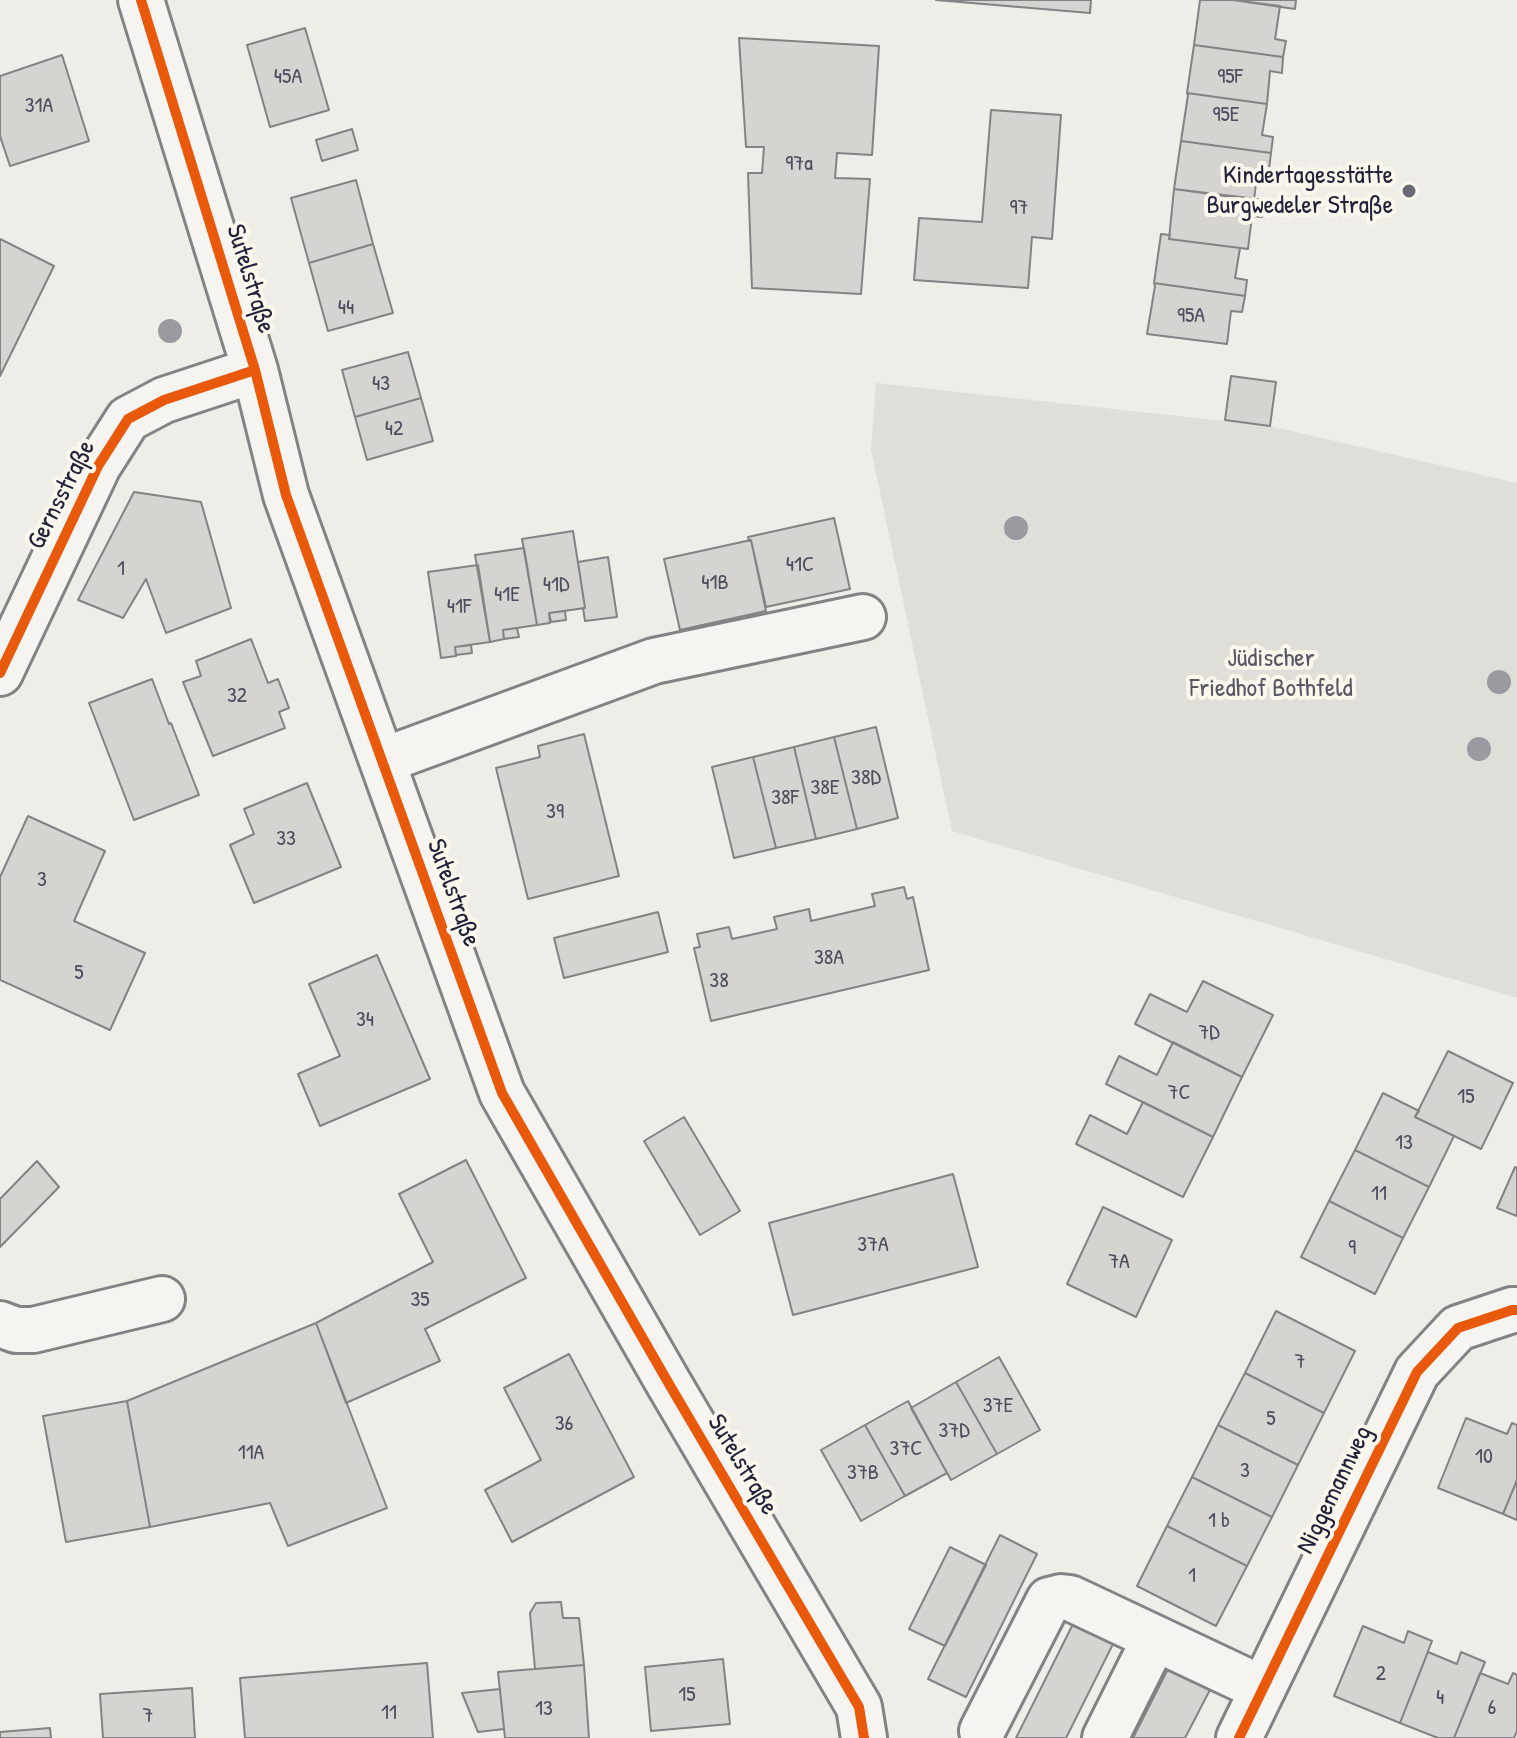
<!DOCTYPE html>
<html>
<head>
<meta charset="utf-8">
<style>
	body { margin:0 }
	canvas { display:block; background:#efede8 }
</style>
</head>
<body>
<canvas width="1517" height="1738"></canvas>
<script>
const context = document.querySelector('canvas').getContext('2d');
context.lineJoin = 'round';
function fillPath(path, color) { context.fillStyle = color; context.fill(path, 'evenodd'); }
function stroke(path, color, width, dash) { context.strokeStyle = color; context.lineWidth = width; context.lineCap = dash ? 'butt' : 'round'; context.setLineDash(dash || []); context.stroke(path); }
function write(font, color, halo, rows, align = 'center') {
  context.font = font + ' "Patrick Hand",sans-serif'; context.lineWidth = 8; context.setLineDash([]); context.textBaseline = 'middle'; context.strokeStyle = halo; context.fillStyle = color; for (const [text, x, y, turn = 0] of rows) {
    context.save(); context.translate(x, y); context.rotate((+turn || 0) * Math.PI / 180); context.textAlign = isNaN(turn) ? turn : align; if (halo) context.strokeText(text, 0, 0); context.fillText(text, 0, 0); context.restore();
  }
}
const green = new Path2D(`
	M 876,383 L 1270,426 L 1517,483 L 1517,998 L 952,831 L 871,450 Z`);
const building = new Path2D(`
	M 936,0 L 1091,0 L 1090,13 Z
	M 1200,0 L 1233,0 L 1280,6 L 1275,39 L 1286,41 L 1283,57 L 1194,45 Z
	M 1233,0 L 1296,0 L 1295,9 Z
	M 305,28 L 329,110 L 270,127 L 247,45 Z
	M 739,38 L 879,46 L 872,155 L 837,153 L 835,178 L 870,179 L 861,294 L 752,288 L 748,173 L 762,173 L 764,147 L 746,147 Z
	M 1194,45 L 1283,57 L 1282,73 L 1270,71 L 1267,104 L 1187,93 Z
	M 62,55 L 89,141 L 10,166 L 0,136 L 0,76 Z
	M 1187,93 L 1267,104 L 1262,135 L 1273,137 L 1271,153 L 1181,141 L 1188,95 Z
	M 991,110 L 1061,115 L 1052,239 L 1032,237 L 1028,288 L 914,280 L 919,218 L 982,222 Z
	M 352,129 L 358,150 L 322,161 L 316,140 Z
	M 1181,141 L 1271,153 L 1269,169 L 1258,167 L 1254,200 L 1174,189 Z
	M 356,180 L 373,244 L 309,263 L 291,198 Z
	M 1174,189 L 1265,200 L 1262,217 L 1252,216 L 1248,249 L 1169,239 Z
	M 1161,234 L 1170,235 L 1169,239 L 1240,248 L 1235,278 L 1247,280 L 1245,296 L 1154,283 Z
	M 0,239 L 54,266 L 0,376 Z
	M 373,244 L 393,313 L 328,331 L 309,263 Z
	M 1154,283 L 1245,296 L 1242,312 L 1231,311 L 1227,344 L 1147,334 L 1155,286 Z
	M 408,352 L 421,398 L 355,417 L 342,370 Z
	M 1231,376 L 1276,382 L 1270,426 L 1225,420 Z
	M 421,398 L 433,441 L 367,460 L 355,417 Z
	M 134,492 L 201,502 L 231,608 L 166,633 L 146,579 L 123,618 L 78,600 Z
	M 834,518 L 850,589 L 766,607 L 751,540 L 749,541 L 748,537 Z
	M 573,531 L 585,608 L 549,613 L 550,623 L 537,625 L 522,539 Z
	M 751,540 L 766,611 L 680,630 L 664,559 Z
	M 524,548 L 537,625 L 503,630 L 504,639 L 490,642 L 475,555 Z
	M 608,557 L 617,617 L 585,621 L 583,608 L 585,608 L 578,562 Z
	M 478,565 L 490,642 L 455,647 L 456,656 L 441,658 L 428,572 Z
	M 565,611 L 566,620 L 551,622 L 549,613 Z
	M 517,628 L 519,637 L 504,639 L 503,630 Z
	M 251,639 L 268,683 L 278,679 L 289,708 L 279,712 L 285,728 L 213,756 L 183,682 L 201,676 L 196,661 Z
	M 471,645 L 472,653 L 456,655 L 455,647 Z
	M 152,679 L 169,724 L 171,723 L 199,795 L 134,820 L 89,703 Z
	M 876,727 L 898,818 L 857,829 L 834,737 Z
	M 584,734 L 619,876 L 528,899 L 496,768 L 540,757 L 538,746 Z
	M 834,737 L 857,829 L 816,839 L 794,747 Z
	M 794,747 L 816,839 L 776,848 L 753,757 Z
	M 753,757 L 776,848 L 734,858 L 712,767 Z
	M 307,783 L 341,867 L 254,903 L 230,845 L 254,834 L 244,809 Z
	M 28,816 L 105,851 L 74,921 L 145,953 L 110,1030 L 0,980 L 0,877 Z
	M 904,887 L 907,899 L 913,897 L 929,970 L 711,1021 L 694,948 L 700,947 L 697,934 L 729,927 L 732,939 L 777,929 L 774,917 L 809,909 L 811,921 L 875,906 L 872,894 Z
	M 658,912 L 668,952 L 564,978 L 554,938 Z
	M 377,955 L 430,1079 L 320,1126 L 298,1074 L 340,1056 L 309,984 Z
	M 1203,981 L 1273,1015 L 1242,1077 L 1135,1024 L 1150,994 L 1187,1012 Z
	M 1173,1042 L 1242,1077 L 1213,1137 L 1106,1084 L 1119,1056 L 1157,1075 Z
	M 1448,1051 L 1513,1083 L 1481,1149 L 1415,1117 Z
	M 1383,1093 L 1419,1111 L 1415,1117 L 1454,1136 L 1429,1187 L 1355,1150 Z
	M 1143,1102 L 1213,1137 L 1183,1197 L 1076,1144 L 1090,1115 L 1127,1134 Z
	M 684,1117 L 740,1211 L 700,1235 L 644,1141 Z
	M 1355,1150 L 1429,1187 L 1403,1238 L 1329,1201 Z
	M 466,1160 L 526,1278 L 425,1329 L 440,1361 L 346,1403 L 316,1323 L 433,1262 L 399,1194 Z
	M 37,1161 L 59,1187 L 0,1247 L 0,1199 Z
	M 1515,1167 L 1517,1168 L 1517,1216 L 1497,1208 Z
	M 953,1174 L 978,1267 L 793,1315 L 769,1223 Z
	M 1329,1201 L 1403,1238 L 1375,1294 L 1301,1257 Z
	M 1103,1207 L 1172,1240 L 1136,1317 L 1067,1284 Z
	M 1276,1311 L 1355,1351 L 1324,1413 L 1245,1373 Z
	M 316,1323 L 387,1508 L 288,1546 L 270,1503 L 150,1527 L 127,1401 Z
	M 569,1354 L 634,1477 L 512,1542 L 485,1490 L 541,1460 L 504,1388 Z
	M 999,1357 L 1040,1430 L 997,1454 L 956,1382 Z
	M 1245,1373 L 1324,1413 L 1298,1465 L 1218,1425 Z
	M 956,1382 L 997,1454 L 951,1480 L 911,1408 Z
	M 127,1401 L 150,1527 L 66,1542 L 43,1416 Z
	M 908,1401 L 947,1473 L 905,1496 L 865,1425 Z
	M 1466,1418 L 1507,1434 L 1512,1423 L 1517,1425 L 1517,1480 L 1503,1514 L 1438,1488 Z
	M 865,1425 L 905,1496 L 861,1521 L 821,1450 Z
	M 1218,1425 L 1298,1465 L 1272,1517 L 1192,1477 Z
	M 1192,1477 L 1272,1517 L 1247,1566 L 1167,1526 Z
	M 1517,1480 L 1517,1520 L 1503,1514 Z
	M 1167,1526 L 1247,1566 L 1216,1626 L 1137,1586 Z
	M 1000,1535 L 1037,1554 L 966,1697 L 928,1679 Z
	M 950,1547 L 986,1565 L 945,1646 L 909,1629 Z
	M 561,1602 L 563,1618 L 579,1618 L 584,1665 L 535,1669 L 530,1613 L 536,1603 Z
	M 1076,1618 L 1116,1638 L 1066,1738 L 1016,1738 Z
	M 1363,1626 L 1404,1643 L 1408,1631 L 1432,1641 L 1400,1723 L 1334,1696 Z
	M 1428,1652 L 1457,1664 L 1461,1652 L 1485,1662 L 1454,1738 L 1438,1738 L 1400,1723 Z
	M 723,1659 L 730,1724 L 651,1731 L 645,1667 Z
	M 427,1663 L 433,1738 L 245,1738 L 240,1678 Z
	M 584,1665 L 589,1738 L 505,1738 L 498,1672 Z
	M 1170,1665 L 1212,1686 L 1185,1738 L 1133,1738 Z
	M 1480,1673 L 1508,1684 L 1513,1673 L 1517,1675 L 1517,1731 L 1514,1738 L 1454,1738 Z
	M 192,1688 L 195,1738 L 103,1738 L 100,1694 Z
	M 500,1689 L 504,1729 L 478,1732 L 462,1693 Z
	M 50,1728 L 51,1738 L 0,1738 L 0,1732 Z`);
const minor = new Path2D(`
	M 141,0 L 255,370 L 286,495 L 502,1093 L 669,1384 L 859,1707 L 864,1738
	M 0,673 L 98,466 L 128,419 L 164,400 L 255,370
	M 382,761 L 654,661 L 863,617
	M 0,1324 L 16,1330 L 33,1330 L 162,1299
	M 982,1731 L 1049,1600 L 1061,1597 L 1070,1598 L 1263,1689
	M 1105,1738 L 1155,1638
	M 1239,1738 L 1417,1372 L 1458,1328 L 1512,1310 L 1517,1310`);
const cycleway = new Path2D(`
	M 141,0 L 255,370 L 286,495 L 502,1093 L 669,1384 L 859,1707 L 864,1738
	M 0,673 L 98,466 L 128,419 L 164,400 L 255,370
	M 1239,1738 L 1417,1372 L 1458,1328 L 1512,1310 L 1517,1310`);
const trees = [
	[170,331],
	[1016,528],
	[1499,682],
	[1479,749]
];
const markers = [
	[1409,191,8,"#6a6978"]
];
const numberNames = [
	["45A",288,77],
	["95F",1230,77],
	["31A",39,106],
	["95E",1226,115],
	["97a",799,164],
	["97",1019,208],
	["44",346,308],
	["95A",1191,316],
	["43",381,384],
	["42",394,429],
	["41C",800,565],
	["1",121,569],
	["41B",715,583],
	["41D",556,585],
	["41E",507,595],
	["41F",459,607],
	["32",237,696],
	["38D",866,778],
	["38E",825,788],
	["38F",785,798],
	["39",555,812],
	["33",286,839],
	["3",42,880],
	["38A",829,958],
	["5",79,973],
	["38",719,981],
	["34",365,1020],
	["7D",1209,1033],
	["7C",1179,1093],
	["15",1466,1097],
	["13",1404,1143],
	["11",1379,1194],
	["37A",873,1245],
	["9",1352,1248],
	["7A",1119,1262],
	["35",420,1300],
	["7",1300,1362],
	["37E",998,1406],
	["5",1271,1419],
	["36",564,1424],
	["37D",954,1431],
	["37C",906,1449],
	["11A",251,1453],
	["10",1484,1457],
	["3",1245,1471],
	["37B",863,1473],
	["1 b",1219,1521],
	["1",1192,1576],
	["2",1381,1674],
	["15",687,1695],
	["4",1440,1698],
	["6",1492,1708],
	["13",544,1709],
	["11",389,1713],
	["7",148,1716]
];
const poiNames = [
	["Kindertagesstätte",1393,176],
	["Burgwedeler Straße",1393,206]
];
const streetNames = [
	["Sutelstraße",250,279,73],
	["Gernsstraße",62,495,-63],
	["Sutelstraße",453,893,70],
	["Sutelstraße",742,1465,59],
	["Niggemannweg",1335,1490,-64]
];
const parkNames = [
	["Jüdischer",1271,659],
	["Friedhof Bothfeld",1271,689]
];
fillPath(green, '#e0ded9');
fillPath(building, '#d6d4d1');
stroke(building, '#838284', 2);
stroke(minor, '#838284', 50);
stroke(minor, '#f5f4f0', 44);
stroke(cycleway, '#e8590c', 10);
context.fillStyle = '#9b9aa0';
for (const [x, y] of trees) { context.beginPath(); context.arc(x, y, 12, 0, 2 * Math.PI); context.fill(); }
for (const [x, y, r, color] of markers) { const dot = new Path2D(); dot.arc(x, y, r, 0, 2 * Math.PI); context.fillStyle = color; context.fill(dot); stroke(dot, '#fbf7ec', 3); }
write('22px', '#4f4e60', null, numberNames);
write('26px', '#22223b', '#fbf7ec', poiNames, 'right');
write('26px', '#22223b', '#fbf7ec', streetNames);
write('26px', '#575766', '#fbf7ec', parkNames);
</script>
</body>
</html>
